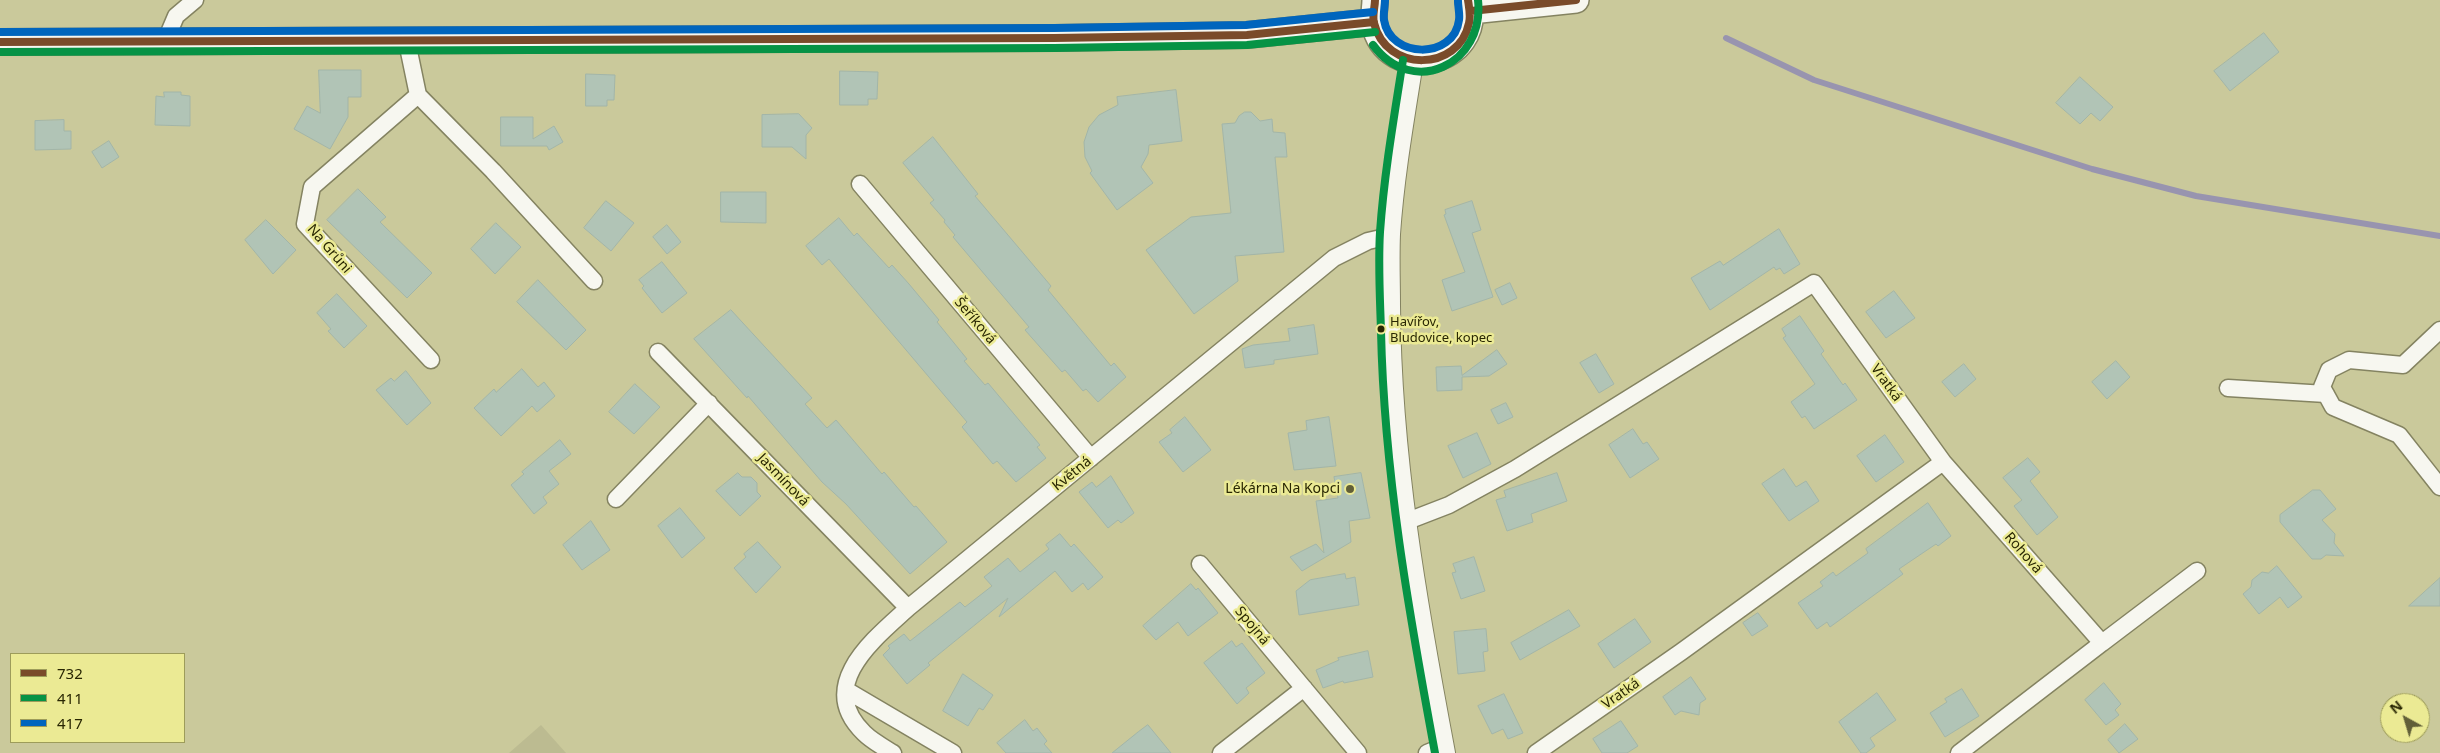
<!DOCTYPE html>
<html>
<head>
<meta charset="utf-8">
<style>
	body { margin:0 }
	#map { position:relative; width:2440px; height:753px; overflow:hidden; background:#cac99b; font-family:"Noto Sans",sans-serif }
	canvas { display:block }
	.legend { position:absolute; left:10px; top:653px; width:175px; height:90px; box-sizing:border-box; background:#ebea94; border:1px solid #9d9c5a; margin:0; padding:6px 9px; list-style:none; font-size:15px; color:#282602 }
	.legend li { display:flex; align-items:center; gap:10px; height:25px }
	.legend b { width:25px; border:1px solid #9d9c5a }
	.north { position:absolute; left:2380px; top:693px; width:50px; height:50px; box-sizing:border-box; background:#ebea94; border:1px solid #9d9c5a; border-radius:50%; rotate:321deg; font-size:14px; font-weight:700; line-height:20px; text-align:center; color:#282602 }
	.north::after { content:''; display:block; margin:auto; width:18px; height:22px; background:#615f38; clip-path:polygon(50% 0,100% 100%,50% 72%,0 100%) }
</style>
</head>
<body>
<div id="map">
<canvas width="2440" height="753"></canvas>
<ul class="legend">
<li><b style="height:6px;background:#7a4b2a"></b>732</li>
<li><b style="height:6px;background:#069345"></b>411</li>
<li><b style="height:6px;background:#0065bd"></b>417</li>
</ul>
<div class="north">N</div>
</div>
<script>
const context = document.querySelector('canvas').getContext('2d');
context.lineJoin = 'round';
function fillPath(path, color) { context.fillStyle = color; context.fill(path, 'evenodd'); }
function stroke(path, color, width, dash) { context.strokeStyle = color; context.lineWidth = width; context.lineCap = dash ? 'butt' : 'round'; context.setLineDash(dash || []); context.stroke(path); }
function write(font, color, halo, rows, align = 'center') {
  context.font = font + ' "Noto Sans",sans-serif'; context.lineWidth = 5; context.setLineDash([]); context.textBaseline = 'middle'; context.strokeStyle = halo; context.fillStyle = color; for (const [text, x, y, turn = 0] of rows) {
    context.save(); context.translate(x, y); context.rotate((+turn || 0) * Math.PI / 180); context.textAlign = isNaN(turn) ? turn : align; if (halo) context.strokeText(text, 0, 0); context.fillText(text, 0, 0); context.restore();
  }
}
const green = new Path2D(`
	M 541,725 L 566,753 L 509,753 Z`);
const stream = new Path2D(`
	M 1726,38 L 1814,80 L 2092,169 L 2196,196 L 2440,236`);
const building = new Path2D(`
	M 2264,33 L 2279,52 L 2230,91 L 2214,71 Z
	M 319,70 L 361,70 L 361,97 L 348,97 L 348,117 L 330,149 L 294,129 L 307,106 L 320,113 Z
	M 840,71 L 878,72 L 877,99 L 868,99 L 868,105 L 840,105 Z
	M 586,74 L 615,75 L 614,100 L 607,100 L 607,106 L 586,106 Z
	M 2080,77 L 2113,107 L 2100,121 L 2091,113 L 2080,124 L 2056,103 Z
	M 1176,90 L 1182,141 L 1149,145 L 1148,154 L 1141,167 L 1153,183 L 1117,210 L 1090,173 L 1092,171 L 1085,157 L 1084,142 L 1089,127 L 1099,115 L 1118,105 L 1117,97 Z
	M 164,92 L 181,92 L 181,95 L 190,96 L 190,126 L 155,125 L 156,96 L 164,97 Z
	M 1245,112 L 1251,112 L 1260,121 L 1272,119 L 1273,132 L 1285,133 L 1287,157 L 1275,157 L 1284,252 L 1235,256 L 1238,281 L 1194,314 L 1146,250 L 1191,217 L 1231,213 L 1222,124 L 1235,123 L 1239,116 Z
	M 799,114 L 812,128 L 806,135 L 806,159 L 792,147 L 762,147 L 762,115 Z
	M 501,117 L 533,117 L 533,139 L 554,126 L 563,142 L 549,150 L 547,146 L 501,146 Z
	M 64,120 L 64,131 L 71,131 L 71,149 L 35,150 L 35,121 Z
	M 933,137 L 978,194 L 975,196 L 1051,286 L 1048,290 L 1111,366 L 1114,363 L 1126,377 L 1098,402 L 1086,389 L 1083,391 L 1065,370 L 1062,372 L 1025,330 L 1029,327 L 953,237 L 955,235 L 944,222 L 945,220 L 930,203 L 934,200 L 903,163 Z
	M 109,141 L 119,157 L 102,168 L 92,152 Z
	M 358,189 L 386,217 L 380,222 L 432,273 L 407,298 L 327,220 Z
	M 721,192 L 766,192 L 766,223 L 721,222 Z
	M 606,201 L 634,223 L 611,251 L 584,228 Z
	M 1472,201 L 1481,230 L 1472,233 L 1493,297 L 1452,311 L 1442,280 L 1465,272 L 1444,215 L 1446,214 L 1445,210 Z
	M 839,218 L 854,236 L 857,233 L 889,268 L 892,265 L 909,284 L 939,320 L 937,322 L 967,359 L 964,361 L 985,385 L 988,383 L 1040,445 L 1037,447 L 1046,458 L 1016,482 L 997,461 L 993,464 L 962,427 L 967,422 L 829,259 L 822,265 L 806,246 Z
	M 266,220 L 296,250 L 273,274 L 245,240 Z
	M 496,223 L 521,247 L 495,274 L 471,249 Z
	M 667,225 L 681,242 L 667,254 L 653,237 Z
	M 1779,229 L 1800,264 L 1784,274 L 1780,268 L 1776,270 L 1774,267 L 1710,310 L 1691,278 L 1720,261 L 1723,265 Z
	M 662,262 L 687,293 L 662,313 L 642,288 L 644,286 L 639,280 Z
	M 538,280 L 586,330 L 566,350 L 517,302 Z
	M 1510,283 L 1517,298 L 1502,305 L 1495,290 Z
	M 1894,291 L 1915,318 L 1886,338 L 1866,312 Z
	M 337,294 L 367,326 L 344,348 L 328,331 L 331,329 L 317,313 Z
	M 731,310 L 812,398 L 805,404 L 827,428 L 836,420 L 882,474 L 884,472 L 914,507 L 916,506 L 947,542 L 910,574 L 846,504 L 822,482 L 748,396 L 747,398 L 694,339 Z
	M 1800,316 L 1824,351 L 1821,354 L 1843,385 L 1845,383 L 1857,400 L 1814,429 L 1805,416 L 1802,418 L 1791,402 L 1815,384 L 1783,338 L 1786,336 L 1782,329 Z
	M 1314,325 L 1318,354 L 1274,360 L 1274,364 L 1245,368 L 1242,349 L 1253,345 L 1290,341 L 1288,329 Z
	M 1497,350 L 1507,364 L 1489,376 L 1462,377 L 1462,390 L 1437,391 L 1436,367 L 1461,366 L 1462,375 Z
	M 1596,354 L 1614,384 L 1599,393 L 1580,363 Z
	M 2116,361 L 2130,377 L 2107,399 L 2092,382 Z
	M 1964,364 L 1976,379 L 1955,397 L 1942,382 Z
	M 522,369 L 538,387 L 544,382 L 555,396 L 537,412 L 532,406 L 501,436 L 474,408 L 494,389 L 496,392 Z
	M 406,371 L 431,403 L 407,425 L 376,390 L 391,378 L 394,381 Z
	M 635,384 L 660,407 L 634,434 L 609,412 Z
	M 1506,403 L 1513,417 L 1498,424 L 1491,410 Z
	M 1185,417 L 1211,450 L 1183,472 L 1159,442 L 1172,433 L 1170,430 Z
	M 1329,417 L 1336,466 L 1294,470 L 1288,433 L 1307,430 L 1306,421 Z
	M 1633,429 L 1643,444 L 1647,442 L 1659,459 L 1630,478 L 1609,445 Z
	M 1477,433 L 1491,464 L 1463,478 L 1448,446 Z
	M 1885,435 L 1904,462 L 1876,482 L 1857,456 Z
	M 560,440 L 571,454 L 549,471 L 559,484 L 543,497 L 547,503 L 534,514 L 511,485 L 524,474 L 522,472 Z
	M 2028,458 L 2040,472 L 2030,481 L 2058,517 L 2037,535 L 2014,506 L 2022,500 L 2003,478 Z
	M 1784,469 L 1796,487 L 1806,481 L 1819,501 L 1789,521 L 1762,484 Z
	M 738,473 L 742,477 L 751,477 L 757,483 L 757,492 L 761,496 L 740,516 L 716,491 Z
	M 1361,473 L 1370,518 L 1349,521 L 1351,542 L 1302,571 L 1290,557 L 1316,544 L 1324,553 L 1316,501 L 1338,498 L 1334,477 Z
	M 1557,473 L 1567,501 L 1531,514 L 1533,522 L 1507,531 L 1496,500 L 1506,497 L 1504,491 Z
	M 1111,476 L 1134,513 L 1121,523 L 1118,520 L 1108,528 L 1079,492 L 1092,482 L 1096,487 Z
	M 2313,490 L 2320,490 L 2336,509 L 2322,520 L 2335,534 L 2334,543 L 2344,556 L 2326,555 L 2321,559 L 2312,559 L 2280,522 L 2280,515 Z
	M 1928,503 L 1951,536 L 1938,546 L 1936,544 L 1899,569 L 1903,574 L 1830,627 L 1827,622 L 1817,629 L 1798,603 L 1823,586 L 1820,582 L 1833,572 L 1836,576 L 1868,553 L 1866,549 Z
	M 680,508 L 705,538 L 682,558 L 658,526 Z
	M 591,521 L 610,550 L 582,570 L 563,545 Z
	M 1060,534 L 1071,547 L 1074,544 L 1103,577 L 1088,590 L 1083,583 L 1072,592 L 1055,571 L 999,617 L 1008,598 L 928,663 L 930,665 L 907,684 L 883,655 L 890,648 L 888,646 L 904,634 L 910,641 L 960,602 L 965,607 L 992,586 L 984,577 L 1008,558 L 1020,572 L 1049,549 L 1046,545 Z
	M 758,542 L 781,567 L 756,593 L 734,568 L 746,557 L 744,554 Z
	M 1474,557 L 1485,591 L 1461,599 L 1452,573 L 1456,572 L 1453,564 Z
	M 2277,566 L 2302,597 L 2288,608 L 2280,597 L 2259,614 L 2243,594 L 2251,587 L 2252,580 L 2262,572 L 2268,573 Z
	M 1345,574 L 1346,579 L 1355,577 L 1359,605 L 1299,615 L 1296,591 L 1310,580 Z
	M 2440,578 L 2440,606 L 2409,606 Z
	M 1191,584 L 1196,590 L 1198,588 L 1218,613 L 1188,636 L 1178,622 L 1156,640 L 1143,626 Z
	M 1569,610 L 1580,626 L 1520,660 L 1511,643 Z
	M 1758,613 L 1768,626 L 1752,636 L 1743,623 Z
	M 1635,619 L 1651,642 L 1614,668 L 1598,644 Z
	M 1486,629 L 1488,651 L 1483,652 L 1485,671 L 1458,674 L 1454,632 Z
	M 1232,641 L 1236,647 L 1242,643 L 1265,673 L 1246,688 L 1249,693 L 1237,704 L 1204,663 Z
	M 1368,651 L 1373,677 L 1344,683 L 1343,681 L 1323,688 L 1316,670 L 1339,660 L 1338,658 Z
	M 963,674 L 993,695 L 983,710 L 979,708 L 968,726 L 943,711 Z
	M 1691,677 L 1706,699 L 1700,703 L 1699,715 L 1681,711 L 1675,715 L 1663,697 Z
	M 2104,683 L 2121,704 L 2115,710 L 2119,715 L 2106,725 L 2085,700 Z
	M 1962,689 L 1979,716 L 1945,737 L 1930,713 L 1947,702 L 1945,699 Z
	M 1877,693 L 1896,720 L 1870,738 L 1875,746 L 1866,753 L 1861,753 L 1839,722 Z
	M 1504,694 L 1523,733 L 1508,739 L 1503,729 L 1492,734 L 1478,706 Z
	M 1025,720 L 1033,731 L 1037,728 L 1047,741 L 1044,744 L 1052,753 L 1006,753 L 997,743 Z
	M 1621,721 L 1638,746 L 1627,753 L 1602,753 L 1593,739 Z
	M 2125,724 L 2138,739 L 2119,753 L 2108,740 Z
	M 1148,725 L 1171,753 L 1112,753 L 1138,732 Z`);
const minor = new Path2D(`
	M 165,42 L 176,16 L 195,0
	M 407,42 L 418,95 L 493,171 L 594,281
	M 418,95 L 312,187 L 305,224 L 431,360
	M 860,184 L 1091,458
	M 2440,330 L 2403,365 L 2349,360 L 2329,370 L 2322,387 L 2333,407 L 2399,435 L 2440,487
	M 658,352 L 908,608
	M 2228,388 L 2326,394
	M 1943,462 L 2102,643 L 1959,753
	M 616,499 L 709,403
	M 1405,522 L 1449,505 L 1515,469 L 1814,283 L 1943,462 L 1681,652 L 1536,753
	M 1200,564 L 1358,753
	M 2102,643 L 2197,571
	M 846,690 L 953,753
	M 893,753 C 883,747 872,741 864,733 C 815,685 874,639 908,608 L 1334,258 L 1368,241 L 1390,236
	M 1221,753 L 1304,688
	M 1427,753 L 1444,746`);
const tertiary = new Path2D(`
	M 1413,62 C 1404,119 1394,176 1390,234 C 1389,258 1390,282 1390,306 C 1391,457 1417,605 1445,753`);
const primary = new Path2D(`
	M 1375,0 C 1375,7 1373,16 1374,23 C 1386,86 1486,65 1468,0
	M 1471,11 L 1576,0
	M 0,42 L 1054,38 L 1247,35 L 1374,22`);
const bus1 = new Path2D(`
	M 1375,0 C 1375,7 1372,16 1374,23 C 1386,73 1459,72 1469,23 C 1471,16 1469,7 1468,0
	M 1471,11 L 1576,0
	M 0,42 L 1054,38 L 1247,35 L 1374,22`);
const bus2 = new Path2D(`
	M 1373,45 C 1413,99 1485,64 1478,0
	M 0,52 L 1054,48 L 1247,45 L 1375,32
	M 1403,60 C 1394,117 1384,175 1380,232 C 1378,265 1380,298 1381,331 C 1384,473 1409,613 1435,753`);
const bus3 = new Path2D(`
	M 1385,0 C 1385,6 1383,14 1384,20 C 1390,59 1454,60 1459,20 C 1460,14 1458,7 1458,1
	M 0,32 L 1054,28 L 1246,25 L 1373,12`);
const markers = [
	[1381,329,4.5,"#282602"],
	[1350,489,5,"#615f38"]
];
const busNames = [
	["Havířov,",1390,322],
	["Bludovice, kopec",1390,338]
];
const streetNames = [
	["Na Grůni",329,249,49],
	["Šeříková",975,321,50],
	["Vratká",1886,383,54],
	["Květná",1072,474,-39],
	["Jasmínová",783,480,46],
	["Rohová",2023,553,49],
	["Spojná",1252,626,50],
	["Vratká",1621,694,-35]
];
const poiNames = [
	["Lékárna Na Kopci",1340,489]
];
fillPath(green, '#bcbb91');
stroke(stream, '#9894af', 6);
fillPath(building, '#b1c4b6');
stroke(building, '#a2b5a8', 1);
stroke(minor, '#848361', 19);
stroke(tertiary, '#848361', 22);
stroke(primary, '#848361', 28);
stroke(minor, '#f7f7f0', 16);
stroke(tertiary, '#f7f7f0', 20);
stroke(primary, '#f7f7f0', 25);
stroke(bus1, '#7a4b2a', 8);
stroke(bus2, '#069345', 8);
stroke(bus3, '#0065bd', 8);
for (const [x, y, r, color] of markers) { const dot = new Path2D(); dot.arc(x, y, r, 0, 2 * Math.PI); context.fillStyle = color; context.fill(dot); stroke(dot, '#ebea94', 2); }
write('13px', '#282602', '#ebea94', busNames, 'left');
write('14px', '#282602', '#ebea94', streetNames);
write('14px', '#282602', '#ebea94', poiNames, 'right');
</script>
</body>
</html>
